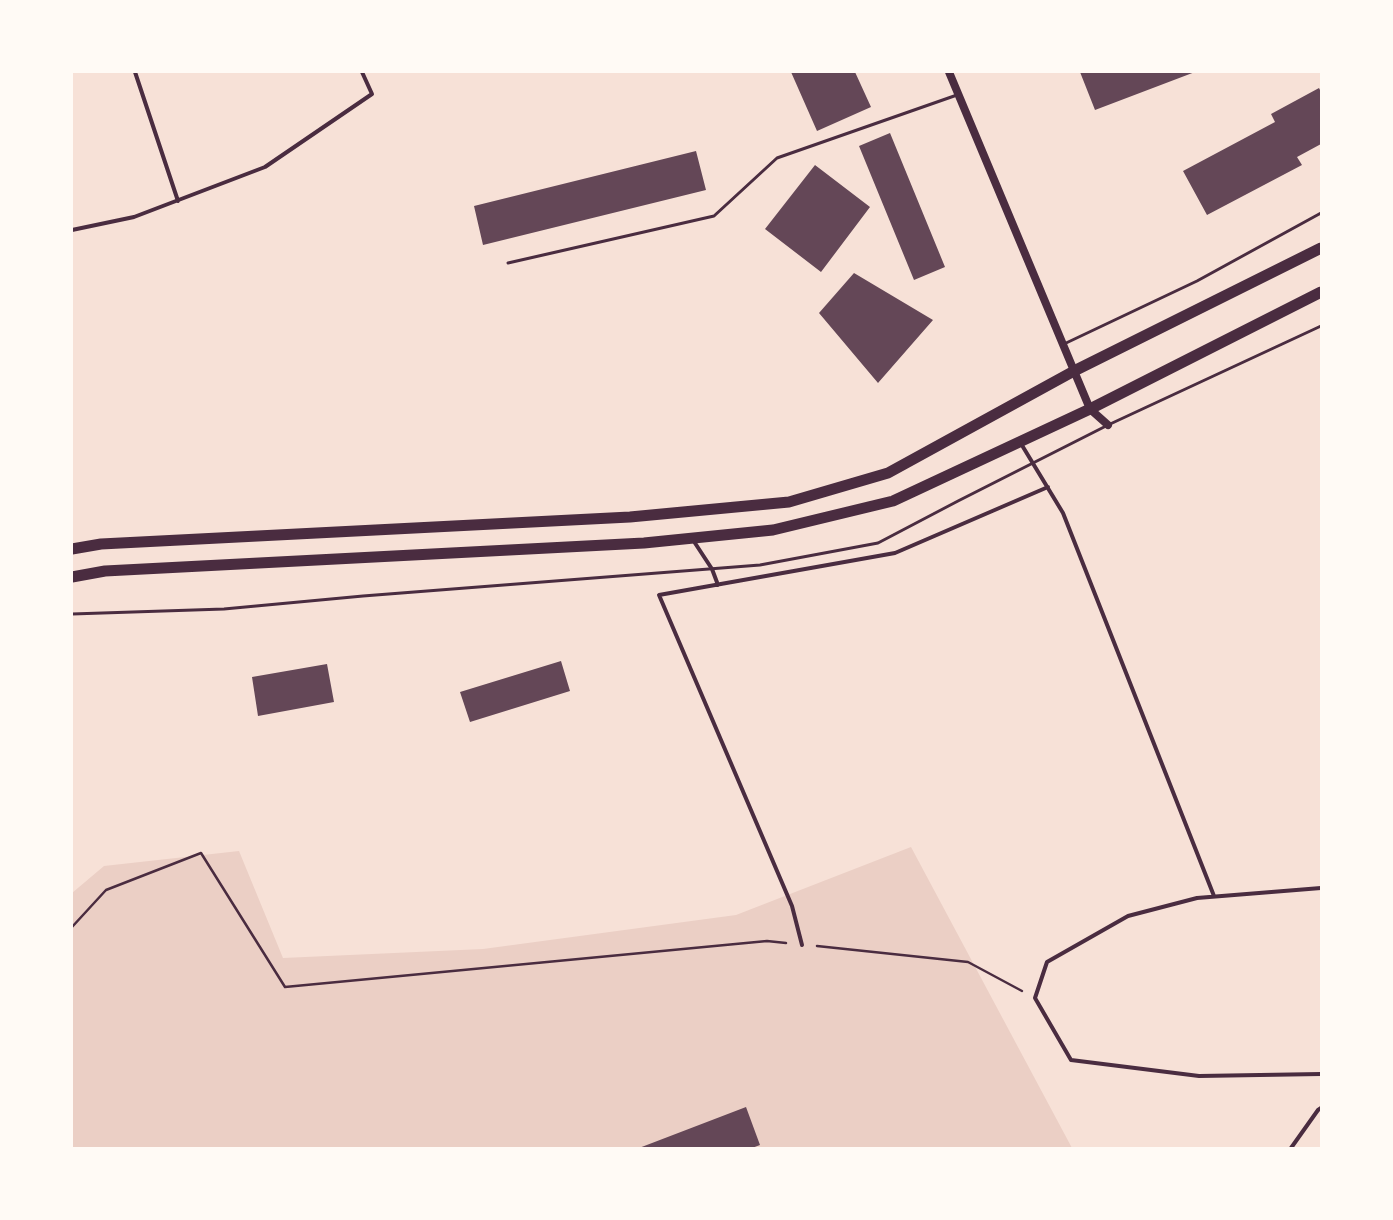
<!DOCTYPE html>
<html>
<head>
<meta charset="utf-8">
<style>
	body { margin:0 }
	#map { position:relative; width:1393px; height:1220px; overflow:hidden; background:#f7e1d7; font-family:Rubik,sans-serif }
	canvas { display:block }
	.frame { position:absolute; inset:0; border:73px solid #fffaf5; pointer-events:none }
</style>
</head>
<body>
<div id="map">
<canvas width="1393" height="1220"></canvas>
<div class="frame"></div>
</div>
<script>
const context = document.querySelector('canvas').getContext('2d');
context.lineJoin = 'round';
function fillPath(path, color) { context.fillStyle = color; context.fill(path, 'evenodd'); }
function stroke(path, color, width, dash) { context.strokeStyle = color; context.lineWidth = width; context.lineCap = dash ? 'butt' : 'round'; context.setLineDash(dash || []); context.stroke(path); }
const green = new Path2D(`
	M 911,847 L 1072,1148 L 72,1148 L 72,893 L 104,866 L 239,851 L 283,958 L 483,949 L 736,915 Z`);
const building = new Path2D(`
	M 791,72 L 855,72 L 871,107 L 817,131 Z
	M 1080,72 L 1195,72 L 1095,110 Z
	M 1319,88 L 1321,92 L 1321,144 L 1297,157 L 1302,165 L 1207,215 L 1183,171 L 1275,122 L 1271,114 Z
	M 890,133 L 945,267 L 914,280 L 859,146 Z
	M 696,151 L 706,190 L 483,245 L 474,206 Z
	M 815,165 L 870,207 L 821,272 L 765,229 Z
	M 854,273 L 933,320 L 878,383 L 819,313 Z
	M 561,661 L 570,691 L 470,722 L 460,692 Z
	M 327,664 L 334,702 L 258,716 L 252,677 Z
	M 746,1107 L 760,1145 L 752,1148 L 639,1148 Z`);
const path = new Path2D(`
	M 72,927 L 106,890 L 201,853 L 285,987 L 767,941 L 786,943
	M 817,946 L 968,962 L 1022,991`);
const service = new Path2D(`
	M 508,263 L 714,216 L 777,158 L 957,95
	M 1064,344 L 1197,281 L 1321,213
	M 72,614 L 224,609 L 363,596 L 760,565 L 878,543 L 958,501 L 1108,425 L 1321,326`);
const minor = new Path2D(`
	M 135,72 L 178,201
	M 72,230 L 134,217 L 265,167 L 372,94 L 362,72
	M 1020,442 L 1063,513 L 1214,896
	M 693,540 L 712,569 L 718,585
	M 1321,888 L 1197,898 L 1128,916 L 1047,962 L 1035,998 L 1071,1060 L 1199,1076 L 1321,1074
	M 802,945 L 792,906 L 659,595 L 895,553 L 1048,487
	M 1291,1148 L 1318,1110 L 1321,1108`);
const secondary = new Path2D(`
	M 949,72 L 1090,409 L 1108,425`);
const trunk = new Path2D(`
	M 72,549 L 101,544 L 630,517 L 789,502 L 888,473 L 1074,371 L 1321,248
	M 72,577 L 105,571 L 644,543 L 773,530 L 893,501 L 1090,409 L 1321,292`);
fillPath(green, '#ebcfc5');
fillPath(building, '#644757');
stroke(path, '#4a2c40', 2.5);
stroke(service, '#4a2c40', 3);
stroke(minor, '#4a2c40', 4);
stroke(secondary, '#4a2c40', 8);
stroke(trunk, '#4a2c40', 11);
</script>
</body>
</html>
